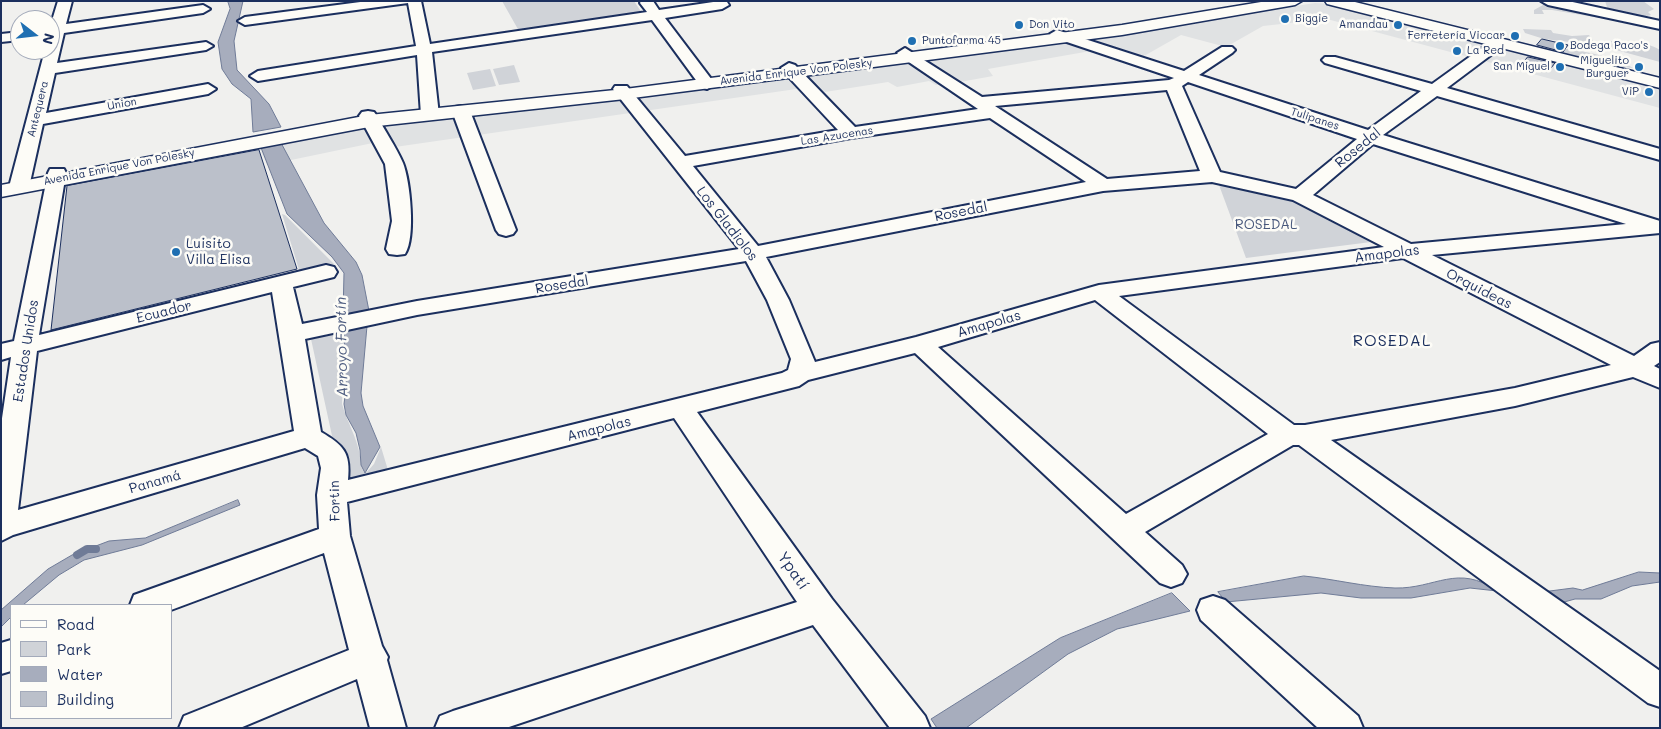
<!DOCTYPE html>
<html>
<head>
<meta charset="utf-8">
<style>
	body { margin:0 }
	#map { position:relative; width:1661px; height:729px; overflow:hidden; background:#f0f0ee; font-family:Mali,sans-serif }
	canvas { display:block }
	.frame { position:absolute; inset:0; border:2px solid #1b2f5e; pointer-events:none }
	.legend { position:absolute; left:10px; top:604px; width:162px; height:115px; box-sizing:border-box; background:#fdfcf7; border:1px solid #a3aaba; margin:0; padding:6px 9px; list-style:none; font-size:15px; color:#1b2f5e }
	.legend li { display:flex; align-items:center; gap:10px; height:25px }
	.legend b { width:25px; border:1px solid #a3aaba }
	.north { position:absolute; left:10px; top:10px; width:50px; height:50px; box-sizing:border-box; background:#fdfcf7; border:1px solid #a3aaba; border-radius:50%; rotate:106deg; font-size:14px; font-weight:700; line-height:20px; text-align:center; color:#1b2f5e }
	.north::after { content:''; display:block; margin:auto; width:18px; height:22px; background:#1f6fb2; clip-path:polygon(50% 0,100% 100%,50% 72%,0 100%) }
</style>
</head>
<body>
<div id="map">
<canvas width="1661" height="729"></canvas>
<div class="frame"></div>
<ul class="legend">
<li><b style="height:6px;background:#fdfcf7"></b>Road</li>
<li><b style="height:14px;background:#d0d3d8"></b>Park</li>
<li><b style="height:14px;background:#a7adbd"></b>Water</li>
<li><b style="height:14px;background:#bbc0ca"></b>Building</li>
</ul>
<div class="north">N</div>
</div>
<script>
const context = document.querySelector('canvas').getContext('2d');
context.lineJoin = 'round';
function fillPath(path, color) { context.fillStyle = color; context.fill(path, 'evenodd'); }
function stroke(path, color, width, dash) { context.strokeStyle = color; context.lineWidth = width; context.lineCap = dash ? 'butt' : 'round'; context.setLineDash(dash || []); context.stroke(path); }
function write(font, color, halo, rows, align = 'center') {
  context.font = font + ' Mali,sans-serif'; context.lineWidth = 5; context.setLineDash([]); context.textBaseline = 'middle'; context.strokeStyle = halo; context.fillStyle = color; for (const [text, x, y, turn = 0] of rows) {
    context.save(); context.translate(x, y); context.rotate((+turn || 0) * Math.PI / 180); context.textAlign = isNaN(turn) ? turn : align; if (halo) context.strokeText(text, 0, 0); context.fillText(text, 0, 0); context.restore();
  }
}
const built = new Path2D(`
	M 1315,3 L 1332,4 L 1660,88 L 1660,108 L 1327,19 L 1263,26 L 1226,47 L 1181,35 L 1137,60 L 1102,49 L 988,69 L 993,76 L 960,82 L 936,85 L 929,81 L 897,87 L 888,82 L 825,92 L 817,86 L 395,147 L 392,139 L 267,165 L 259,147 L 363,126 L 1232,16 Z`);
const green = new Path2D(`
	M 502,1 L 634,1 L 642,13 L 519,31 Z
	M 1605,1 L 1643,1 L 1654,9 L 1648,12 L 1651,15 C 1638,20 1621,14 1608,10 Z
	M 1543,2 L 1616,17 L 1618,21 L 1552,10 L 1542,10 L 1544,14 L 1534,14 L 1534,10 L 1543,5 Z
	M 1523,29 L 1551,30 L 1553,33 L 1572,36 L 1589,35 L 1596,45 L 1544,39 L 1525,33 Z
	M 1600,41 C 1621,42 1642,39 1660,50 L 1660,62 L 1598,45 Z
	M 1540,48 C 1562,45 1614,56 1633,68 L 1615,66 Z
	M 514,65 L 520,82 L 499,85 L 493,69 Z
	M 490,69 L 496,86 L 473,90 L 467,73 Z
	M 1219,185 L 1294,202 L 1371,242 L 1246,258 Z
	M 282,214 L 285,215 L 334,264 L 300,273 Z
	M 344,331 L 342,404 C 347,422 357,437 360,456 C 361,464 360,467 365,474 L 374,464 L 381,447 L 391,480 L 344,491 L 311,339 L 315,336 Z`);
const water = new Path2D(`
	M 228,1 L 243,1 L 234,41 L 237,70 L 269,104 L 281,127 L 253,132 L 251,99 L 232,84 L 222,69 L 218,42 L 230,9 Z
	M 280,141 L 324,223 L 356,262 L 362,275 L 369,311 L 343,315 L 344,273 L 332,257 L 287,214 L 260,145 Z
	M 367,326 L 361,393 L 363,406 L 380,447 L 365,473 L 361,465 L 360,450 L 356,433 L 346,415 L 344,404 L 346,388 L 344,331 Z
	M 238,500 L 240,505 L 142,545 L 84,560 L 59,575 L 23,605 L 11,605 L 11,617 L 1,627 L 1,610 L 48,569 L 72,555 L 109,541 L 145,538 Z
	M 1639,572 L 1660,573 L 1660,582 L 1632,586 L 1601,599 L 1575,599 L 1557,604 L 1542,592 L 1573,588 L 1582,590 Z
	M 1304,576 C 1334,579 1364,587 1395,588 C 1435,589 1458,563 1497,591 L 1470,588 L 1411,598 L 1361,598 L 1321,593 L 1226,602 L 1218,592 Z
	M 1172,593 L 1190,611 L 1117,629 L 1068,654 L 966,728 L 937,728 L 931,719 L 1060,638 Z`);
const stream = new Path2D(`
	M 77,555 L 87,549 L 96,549`);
const building = new Path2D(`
	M 1542,39 L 1568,45 L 1563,52 L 1537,45 Z
	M 1528,57 L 1555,63 L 1551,68 L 1524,62 Z
	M 259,150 L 297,269 L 51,330 L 67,186 Z`);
const minor = new Path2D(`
	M 58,1 L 72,1 L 66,24 L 203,5 L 210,9 L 203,13 L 64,33 L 57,63 L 206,42 L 213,46 L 206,50 L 55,73 L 46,113 L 208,84 L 216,89 L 208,94 L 43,124 L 29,187 L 26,191 L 12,191 L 9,187 L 45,50 L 50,50 L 50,27 Z
	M 368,1 L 421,1 L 430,44 L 647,12 L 640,3 L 641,1 L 653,1 L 659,10 L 720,1 L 727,2 L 729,5 L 722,9 L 665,18 L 715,84 L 707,89 L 701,87 L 652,20 L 432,52 L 439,115 L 436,119 L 424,119 L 421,115 L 417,55 L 258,81 L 250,76 L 258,71 L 416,46 L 408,3 L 245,25 L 238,21 L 245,17 Z
	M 1541,1 L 1568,1 L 1660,21 L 1660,29 L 1548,5 Z
	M 1057,30 L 1184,71 L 1222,47 L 1232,47 L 1235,50 L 1232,53 L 1199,75 L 1368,130 L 1421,91 L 1325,63 L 1322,60 L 1325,57 L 1335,57 L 1432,84 L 1493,40 L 1503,40 L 1505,43 L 1503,46 L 1447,88 L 1660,149 L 1660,160 L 1437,96 L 1383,135 L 1660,221 L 1660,233 L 1432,255 L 1634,356 L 1651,344 L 1660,342 L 1660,362 L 1654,366 L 1660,369 L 1660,388 L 1633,377 L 1515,406 L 1331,440 L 1660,671 L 1660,707 L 1648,703 L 1299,445 L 1293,445 L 1145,532 L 1182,565 L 1187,574 L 1182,583 L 1171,587 L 1160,583 L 915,353 L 808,380 L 799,386 L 697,412 L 832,599 L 925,716 L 930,728 L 890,728 L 813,625 L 506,728 L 435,728 L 440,716 L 453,711 L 797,602 L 674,418 L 347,502 L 350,536 L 382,646 L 388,657 L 387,660 L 406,728 L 370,728 L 357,679 L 240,728 L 179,728 L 184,716 L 349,650 L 324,553 L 171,610 L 171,605 L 130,605 L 134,595 L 319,529 L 317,495 L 321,468 L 318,456 L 305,448 L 13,535 L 1,541 L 1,425 L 11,357 L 1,360 L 1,344 L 14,341 L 48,173 L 50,169 L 64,169 L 66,173 L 39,335 L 326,265 L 334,267 L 337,272 L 334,277 L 293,287 L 302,324 L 417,301 L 739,249 L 615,92 L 613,89 L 615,86 L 627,86 L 685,156 L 838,130 L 783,71 L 781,68 L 789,63 L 795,65 L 855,127 L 978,109 L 900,56 L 897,53 L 905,48 L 982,97 L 1169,80 L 1174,78 L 1052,37 L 1050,34 ZM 1188,82 L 1357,139 L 1296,189 L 1220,172 L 1182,86 ZM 1167,90 L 1200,171 L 1107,179 L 995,106 ZM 990,118 L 1086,182 L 758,246 L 693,166 L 851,138 ZM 1373,144 L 1626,224 L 1411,244 L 1313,195 ZM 1212,182 L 1293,200 L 1384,247 L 1099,285 L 916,337 L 815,362 L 789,300 L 766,257 L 1103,191 ZM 1403,258 L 1611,365 L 1515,388 L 1305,425 L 1294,425 L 1119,296 ZM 746,261 L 767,300 L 791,359 L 788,370 L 782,373 L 348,480 C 351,452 343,445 321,432 L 305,339 L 417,315 ZM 272,292 L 294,431 L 18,510 L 37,351 ZM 1095,300 L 1268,434 L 1126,514 L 938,347 Z
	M 20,32 L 20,40 L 1,42 L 1,34 Z
	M 461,106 L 467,107 L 470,111 L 516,230 L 513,234 L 506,236 L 499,234 L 496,230 L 452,111 L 455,107 Z
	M 368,111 L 374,112 L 377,116 C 385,131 396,147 403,163 C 410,181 416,237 405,254 L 397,255 L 389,254 L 386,249 L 392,221 L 385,164 L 359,116 L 362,112 Z
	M 1213,596 L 1225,600 L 1358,716 L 1363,728 L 1318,728 L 1201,620 L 1197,610 L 1201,600 Z
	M 11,640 L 11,671 L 1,674 L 1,643 Z`);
const major = new Path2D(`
	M 1267,1 L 1302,1 L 1295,5 L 1122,35 L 625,99 L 369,127 L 1,197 L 1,185 L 369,115 L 625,89 L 1122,25 Z
	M 1325,1 L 1351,1 L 1660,78 L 1660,88 L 1327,4 Z`);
const markers = [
	[1285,19,5,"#1f6fb2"],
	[1019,25,5,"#1f6fb2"],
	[1398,25,5,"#1f6fb2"],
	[1515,36,5,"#1f6fb2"],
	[912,41,5,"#1f6fb2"],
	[1560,46,5,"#1f6fb2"],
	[1457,51,5,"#1f6fb2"],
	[1560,67,5,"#1f6fb2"],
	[1639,67,5,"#1f6fb2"],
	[1649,92,5,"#1f6fb2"],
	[176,252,5,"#1f6fb2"]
];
const farPoinames = [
	["Biggie",1295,19],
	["Don Vito",1029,25],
	["Amandau",1388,25,"right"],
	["Ferretería Viccar",1505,36,"right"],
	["Puntofarma 45",922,41],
	["Bodega Paco's",1570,46],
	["La Red",1467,51],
	["Miguelito",1629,61,"right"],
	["Burguer",1629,74,"right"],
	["San Miguel",1550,67,"right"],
	["ViP",1639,92,"right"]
];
const farStreetnames = [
	["Avenida Enrique Von Polesky",796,72,-7],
	["Union",122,104,-10],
	["Antequera",38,109,-76],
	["Tulipanes",1315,119,18],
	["Las Azucenas",837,136,-9],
	["Avenida Enrique Von Polesky",119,167,-11]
];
const streetNames = [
	["Rosedal",1358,148,-39],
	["Rosedal",961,212,-11],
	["Los Gladiolos",727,224,52],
	["Amapolas",1387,254,-7],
	["Rosedal",562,285,-9],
	["Orquideas",1479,289,27],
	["Ecuador",164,312,-14],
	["Amapolas",989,324,-16],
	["Estados Unidos",26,351,-81],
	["Amapolas",599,429,-14],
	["Panamá",155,482,-16],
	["Fortin",335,501,-91]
];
const parkNames = [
	["ROSEDAL",1266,225]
];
const poiNames = [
	["Luisito",186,244],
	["Villa Elisa",186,260]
];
const waterNames = [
	["Arroyo Fortín",342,347,-91]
];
const quarterNames = [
	["ROSEDAL",1392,341]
];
const nearStreetnames = [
	["Ypatí",793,571,55]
];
fillPath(built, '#e0e2e3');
fillPath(green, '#d0d3d8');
fillPath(water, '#a7adbd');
stroke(water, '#6f7b97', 1);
stroke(stream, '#6f7b97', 8);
fillPath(building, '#bbc0ca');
stroke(building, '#1b2f5e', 1);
stroke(minor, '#1b2f5e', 4);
stroke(major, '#1b2f5e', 3);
fillPath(minor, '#fdfcf7');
fillPath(major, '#fdfcf7');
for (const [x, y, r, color] of markers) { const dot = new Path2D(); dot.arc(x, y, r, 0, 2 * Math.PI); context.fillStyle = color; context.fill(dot); stroke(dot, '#fdfcf7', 2); }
write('11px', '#1b2f5e', '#fdfcf7', farPoinames, 'left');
write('11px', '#1b2f5e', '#fdfcf7', farStreetnames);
write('14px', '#1b2f5e', '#fdfcf7', streetNames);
write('14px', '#48587c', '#fdfcf7', parkNames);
write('14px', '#1b2f5e', '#fdfcf7', poiNames, 'left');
write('italic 15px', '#4c5b7f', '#fdfcf7', waterNames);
context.letterSpacing = '1px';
write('16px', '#1b2f5e', '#fdfcf7', quarterNames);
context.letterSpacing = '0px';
write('16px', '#1b2f5e', '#fdfcf7', nearStreetnames);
</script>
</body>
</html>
